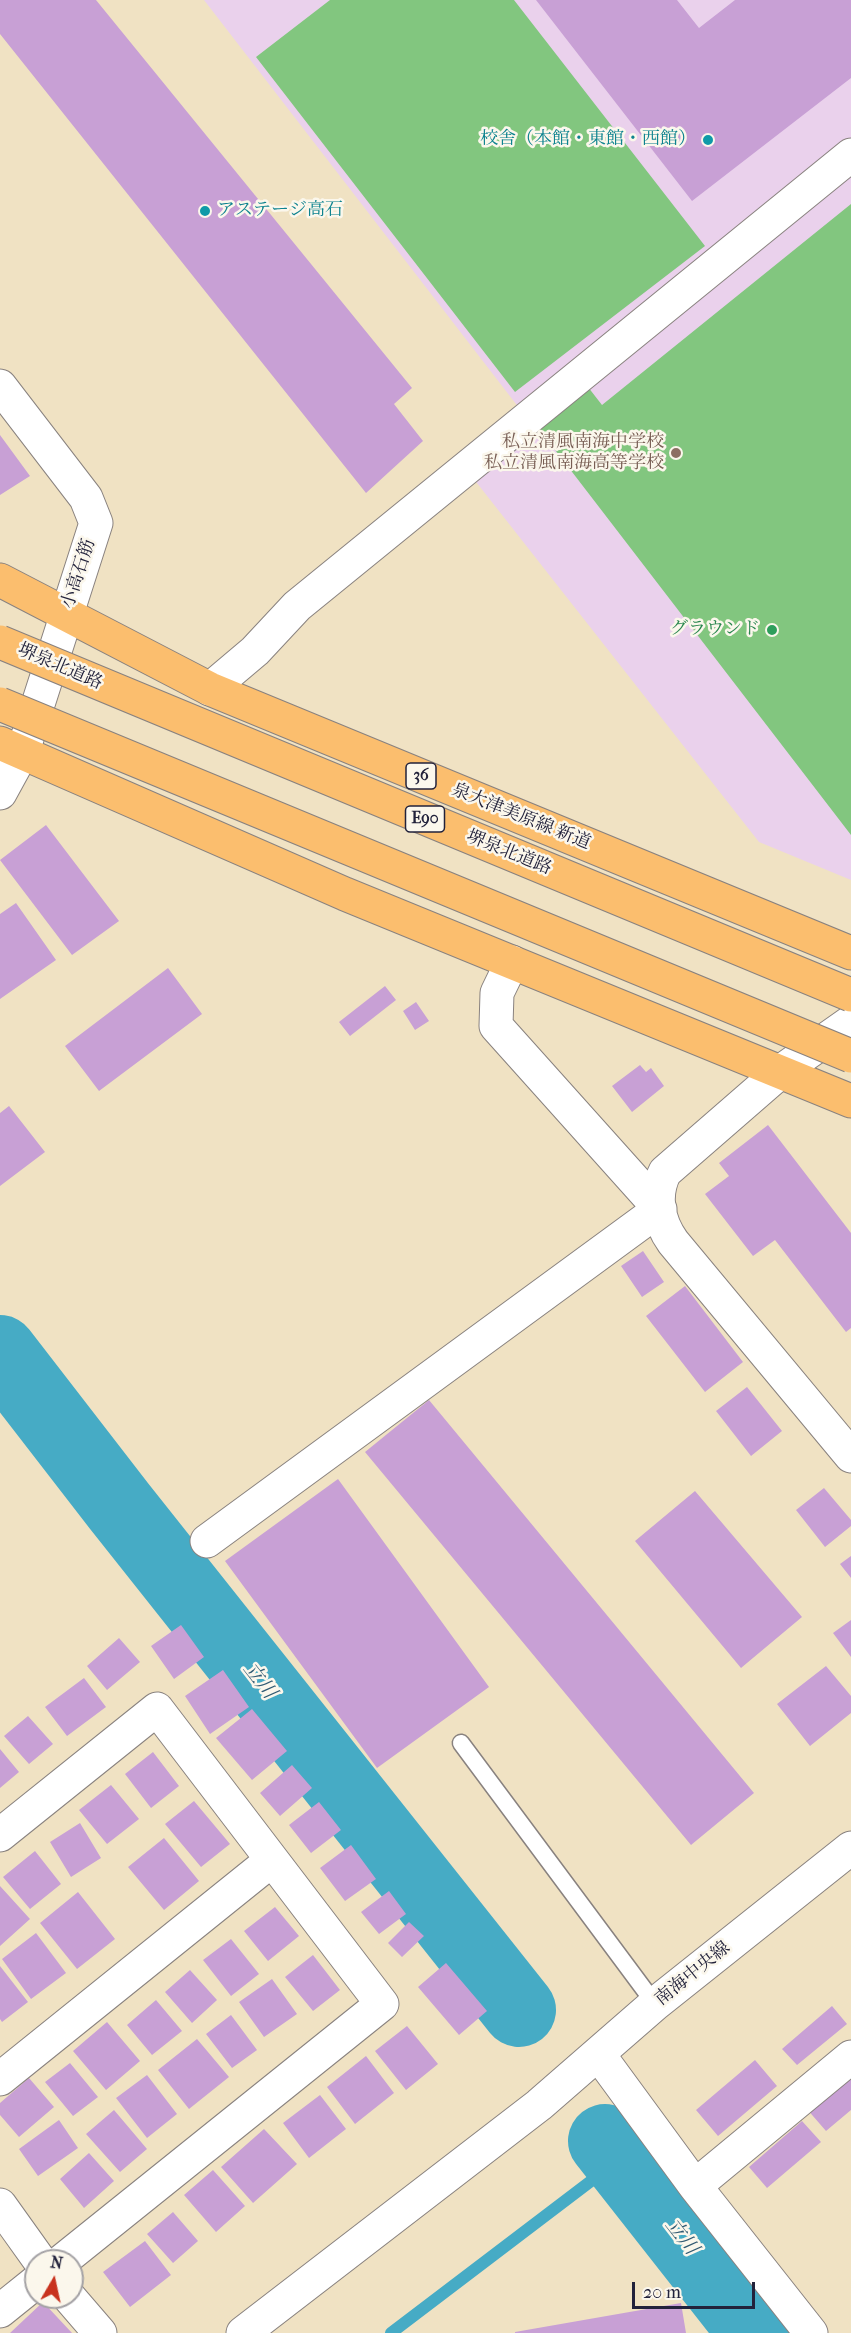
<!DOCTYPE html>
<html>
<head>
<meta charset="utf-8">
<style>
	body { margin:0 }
	#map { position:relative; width:851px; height:2333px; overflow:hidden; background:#f0e2c3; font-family:"IM FELL French Canon",serif }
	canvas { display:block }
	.north { position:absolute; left:24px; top:2249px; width:60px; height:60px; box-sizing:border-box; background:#fbf7ec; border:2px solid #a4a2a5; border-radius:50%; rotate:9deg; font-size:16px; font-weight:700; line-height:24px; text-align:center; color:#22223b }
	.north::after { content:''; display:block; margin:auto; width:21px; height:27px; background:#c8321e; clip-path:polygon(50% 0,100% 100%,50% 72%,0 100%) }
	.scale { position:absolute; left:632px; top:2282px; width:123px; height:27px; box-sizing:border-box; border:3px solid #22223b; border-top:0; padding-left:8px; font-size:18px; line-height:21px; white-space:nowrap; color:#22223b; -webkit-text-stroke:4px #fbf7ec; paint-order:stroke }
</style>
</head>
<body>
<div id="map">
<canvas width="851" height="2333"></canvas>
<div class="north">N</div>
<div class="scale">20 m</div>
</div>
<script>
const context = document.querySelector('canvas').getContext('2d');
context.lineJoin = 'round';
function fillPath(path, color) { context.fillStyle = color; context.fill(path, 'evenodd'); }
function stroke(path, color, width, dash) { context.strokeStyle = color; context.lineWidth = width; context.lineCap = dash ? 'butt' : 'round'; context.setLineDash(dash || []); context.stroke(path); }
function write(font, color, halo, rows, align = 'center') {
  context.font = font + ' "IM FELL French Canon","Noto Serif JP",serif'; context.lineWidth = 5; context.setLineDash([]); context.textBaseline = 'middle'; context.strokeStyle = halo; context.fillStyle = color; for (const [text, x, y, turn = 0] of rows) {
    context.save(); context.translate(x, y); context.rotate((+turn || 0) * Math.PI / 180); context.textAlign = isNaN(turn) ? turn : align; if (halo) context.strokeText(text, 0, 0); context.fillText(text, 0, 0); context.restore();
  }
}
const built = new Path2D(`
	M 204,0 L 851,0 L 851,880 L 759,842 L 473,478 L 533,426 Z`);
const green = new Path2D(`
	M 330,0 L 514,0 L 705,246 L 515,392 L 256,57 Z
	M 851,204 L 851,835 L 536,425 L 588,387 L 602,405 Z`);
const stream = new Path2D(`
	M 391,2333 L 620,2159`);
const river = new Path2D(`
	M 0,1352 L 119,1506 L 519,2010
	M 605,2141 L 756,2333`);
const building = new Path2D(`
	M 0,0 L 96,0 L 412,388 L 394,404 L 423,441 L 366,493 L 0,34 Z
	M 536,0 L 677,0 L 699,28 L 735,0 L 851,0 L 851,78 L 692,201 Z
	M 0,435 L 30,476 L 0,495 Z
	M 46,825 L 119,921 L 72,955 L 0,860 Z
	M 16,903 L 56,960 L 0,999 L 0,914 Z
	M 168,968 L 202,1014 L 99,1091 L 65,1046 Z
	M 385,986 L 396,1000 L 350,1036 L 339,1022 Z
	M 416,1002 L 429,1021 L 415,1030 L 403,1011 Z
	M 640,1065 L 646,1072 L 651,1068 L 664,1086 L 632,1112 L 612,1086 Z
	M 9,1106 L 45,1152 L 0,1186 L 0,1113 Z
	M 768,1125 L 851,1233 L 851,1328 L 846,1332 L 775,1240 L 753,1256 L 705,1194 L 729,1176 L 719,1163 Z
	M 643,1251 L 664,1282 L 642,1297 L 621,1266 Z
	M 685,1286 L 743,1362 L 705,1392 L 646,1316 Z
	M 747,1387 L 782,1431 L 751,1456 L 716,1411 Z
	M 429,1400 L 754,1793 L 691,1845 L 365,1452 Z
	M 338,1479 L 489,1687 L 377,1768 L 225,1561 Z
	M 824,1488 L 851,1520 L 851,1526 L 825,1547 L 796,1510 Z
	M 695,1491 L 802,1617 L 741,1668 L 635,1541 Z
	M 851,1556 L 851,1578 L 840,1564 Z
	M 851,1620 L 851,1657 L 833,1633 Z
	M 181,1625 L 204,1657 L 174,1679 L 151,1646 Z
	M 119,1638 L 140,1662 L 107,1690 L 87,1666 Z
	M 826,1666 L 851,1696 L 851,1713 L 810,1746 L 777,1704 Z
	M 223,1670 L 249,1707 L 210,1734 L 185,1696 Z
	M 84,1678 L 106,1707 L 67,1736 L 45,1707 Z
	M 252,1709 L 287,1751 L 252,1780 L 216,1738 Z
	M 28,1716 L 53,1744 L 29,1764 L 4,1736 Z
	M 0,1749 L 19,1772 L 0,1788 Z
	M 153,1752 L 179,1786 L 151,1808 L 125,1774 Z
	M 292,1765 L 312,1788 L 280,1816 L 260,1793 Z
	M 111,1785 L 139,1819 L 107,1844 L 79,1810 Z
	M 194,1801 L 230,1844 L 201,1867 L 165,1824 Z
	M 319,1802 L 341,1830 L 311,1853 L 289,1825 Z
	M 80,1823 L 101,1858 L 71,1877 L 50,1842 Z
	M 164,1838 L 199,1881 L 164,1910 L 128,1867 Z
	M 351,1845 L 376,1879 L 345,1901 L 320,1868 Z
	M 35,1851 L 61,1884 L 30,1909 L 3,1877 Z
	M 0,1886 L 30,1919 L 0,1946 Z
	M 389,1891 L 406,1914 L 379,1934 L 361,1912 Z
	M 78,1892 L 115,1939 L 77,1969 L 40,1923 Z
	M 275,1907 L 299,1936 L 268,1961 L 244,1931 Z
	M 409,1922 L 424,1936 L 402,1957 L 388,1943 Z
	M 36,1933 L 66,1973 L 31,1999 L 2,1959 Z
	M 231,1939 L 259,1974 L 231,1996 L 203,1960 Z
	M 313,1955 L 340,1990 L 313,2011 L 285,1977 Z
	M 446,1963 L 487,2011 L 459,2035 L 418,1987 Z
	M 0,1966 L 28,2002 L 2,2022 L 0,2019 Z
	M 190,1970 L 217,2000 L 192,2023 L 165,1992 Z
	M 272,1979 L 297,2014 L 264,2037 L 239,2002 Z
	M 156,2000 L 182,2031 L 152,2055 L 127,2025 Z
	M 832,2006 L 847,2024 L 797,2065 L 782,2049 Z
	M 231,2015 L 257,2050 L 232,2068 L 206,2034 Z
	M 107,2022 L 140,2061 L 106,2090 L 73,2051 Z
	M 407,2026 L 438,2064 L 406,2090 L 375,2051 Z
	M 197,2039 L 229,2077 L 189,2109 L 158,2070 Z
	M 366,2056 L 394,2093 L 355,2124 L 327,2087 Z
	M 755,2060 L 777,2086 L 718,2136 L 696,2110 Z
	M 70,2063 L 98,2097 L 73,2116 L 45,2082 Z
	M 147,2075 L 177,2114 L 147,2138 L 116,2098 Z
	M 29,2078 L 54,2107 L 19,2137 L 0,2115 L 0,2103 Z
	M 851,2078 L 851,2110 L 826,2131 L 806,2108 Z
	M 320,2095 L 346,2129 L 309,2158 L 283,2123 Z
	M 114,2110 L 147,2149 L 120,2172 L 86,2134 Z
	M 59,2120 L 78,2148 L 38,2176 L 19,2149 Z
	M 802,2121 L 821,2142 L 767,2188 L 749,2167 Z
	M 264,2129 L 297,2164 L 253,2203 L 221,2167 Z
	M 89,2153 L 114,2181 L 84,2208 L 60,2179 Z
	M 213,2170 L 245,2206 L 216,2232 L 184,2195 Z
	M 173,2212 L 198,2241 L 173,2263 L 147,2234 Z
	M 145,2241 L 171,2275 L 130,2307 L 103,2272 Z
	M 43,2302 L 72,2333 L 10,2333 Z
	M 681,2303 L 686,2333 L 515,2333 L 515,2332 Z`);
const service = new Path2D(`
	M 461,1743 L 655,2004`);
const minor = new Path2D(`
	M 210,689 L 255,651 L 297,606 L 851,155
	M 0,793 L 23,751
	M 207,1541 L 660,1209 L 496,1026 L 497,993 L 512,962
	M 0,1835 L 157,1709 L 382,2004 L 62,2261
	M 599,2055 L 695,2186 L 811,2333
	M 0,2079 L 272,1860
	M 695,2186 L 851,2057
	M 0,2205 L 40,2261
	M 69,2297 L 100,2333
	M 0,2311 L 36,2282`);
const tertiary = new Path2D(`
	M 0,386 L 86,498 L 96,523 L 23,751
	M 851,1022 L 780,1072 L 665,1172 C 653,1195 658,1221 673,1242 L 851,1456
	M 243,2333 L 539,2105 L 655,2004 L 851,1848`);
const primary = new Path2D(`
	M 0,580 L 210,689 L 851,953
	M 0,743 L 345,894 L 851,1101`);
const trunkBridge = new Path2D(`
	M 0,642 L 851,995
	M 0,704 L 851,1056`);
const markers = [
	[708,140,6,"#0f9aa8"],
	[205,211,6,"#0f9aa8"],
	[676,453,6,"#8d6e63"],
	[772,630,6,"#2e9e5b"]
];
const shields = [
	[421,776,30],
	[425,819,39]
];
const shieldNames = [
	["36",421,776],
	["E90",425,819]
];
const cultureNames = [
	["校舎（本館・東館・西館）",696,140],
	["アステージ高石",217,211,"left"]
];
const educationNames = [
	["私立清風南海中学校",664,443],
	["私立清風南海高等学校",664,464]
];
const streetNames = [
	["小高石筋",79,574,-72],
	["堺泉北道路",60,667,23],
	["泉大津美原線 新道",521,817,22],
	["堺泉北道路",509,853,22],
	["南海中央線",693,1974,-39]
];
const leisureNames = [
	["グラウンド",760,630]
];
const waterNames = [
	["立川",259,1681,52],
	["立川",681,2237,52]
];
fillPath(built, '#ead1ec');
fillPath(green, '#82c67f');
stroke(stream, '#46abc5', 12);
stroke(river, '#46abc5', 74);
fillPath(building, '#c8a0d5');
stroke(service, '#89827f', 19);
stroke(minor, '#89827f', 35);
stroke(tertiary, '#89827f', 35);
stroke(primary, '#89827f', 35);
stroke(service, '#fff', 16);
stroke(minor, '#fff', 33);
stroke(tertiary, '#fff', 33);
stroke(primary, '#fbbe6e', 33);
stroke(trunkBridge, '#89827f', 35, []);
stroke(trunkBridge, '#fbbe6e', 33);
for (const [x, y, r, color] of markers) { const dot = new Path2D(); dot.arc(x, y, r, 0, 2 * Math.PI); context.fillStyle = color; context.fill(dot); stroke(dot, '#fbf7ec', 2); }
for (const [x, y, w] of shields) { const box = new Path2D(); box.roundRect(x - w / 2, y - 13, w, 26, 4.5); context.fillStyle = '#fbf7ec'; context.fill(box); stroke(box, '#22223b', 1.5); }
write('bold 16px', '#22223b', null, shieldNames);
write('18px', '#0d838f', '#fbf7ec', cultureNames, 'right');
write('18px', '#785e54', '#fbf7ec', educationNames, 'right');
write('18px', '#22223b', '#fbf7ec', streetNames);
write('18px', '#27864d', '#fbf7ec', leisureNames, 'right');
write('italic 20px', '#305972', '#fbf7ec', waterNames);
</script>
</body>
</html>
